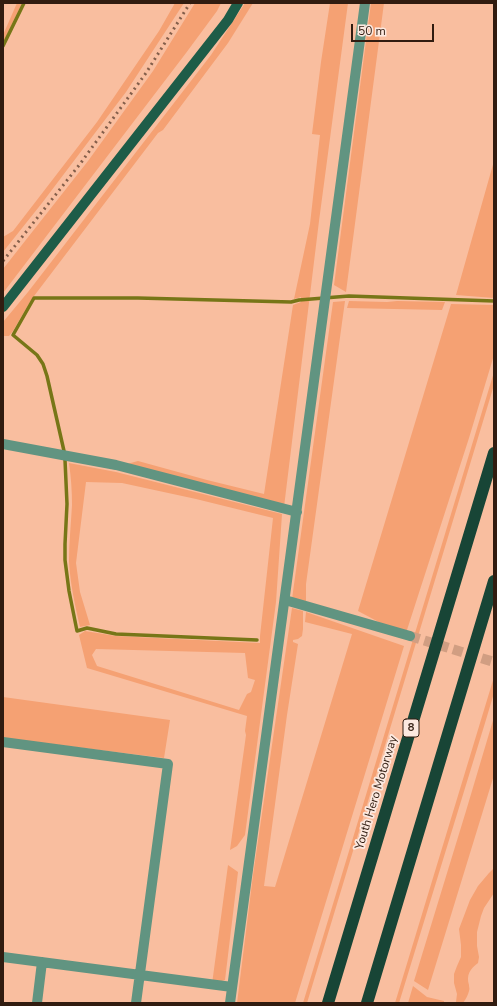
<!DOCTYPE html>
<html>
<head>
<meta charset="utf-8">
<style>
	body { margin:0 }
	#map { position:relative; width:497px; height:1006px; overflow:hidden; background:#f9be9f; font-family:"Nunito Sans",sans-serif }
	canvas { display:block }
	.frame { position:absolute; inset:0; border:4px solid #311c10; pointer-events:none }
	.scale { position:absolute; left:351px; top:24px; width:83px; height:18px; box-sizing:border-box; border:2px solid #311c10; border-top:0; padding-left:5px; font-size:12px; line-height:14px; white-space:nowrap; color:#311c10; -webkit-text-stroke:3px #fce9e0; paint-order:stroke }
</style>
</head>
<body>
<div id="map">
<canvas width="497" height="1006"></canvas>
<div class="frame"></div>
<div class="scale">50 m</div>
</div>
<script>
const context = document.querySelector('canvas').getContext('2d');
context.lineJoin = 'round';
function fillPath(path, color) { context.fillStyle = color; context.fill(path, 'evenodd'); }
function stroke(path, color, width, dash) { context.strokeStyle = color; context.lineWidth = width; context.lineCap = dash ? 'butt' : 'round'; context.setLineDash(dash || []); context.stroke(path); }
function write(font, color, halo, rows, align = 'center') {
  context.font = font + ' "Nunito Sans",sans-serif'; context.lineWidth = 3.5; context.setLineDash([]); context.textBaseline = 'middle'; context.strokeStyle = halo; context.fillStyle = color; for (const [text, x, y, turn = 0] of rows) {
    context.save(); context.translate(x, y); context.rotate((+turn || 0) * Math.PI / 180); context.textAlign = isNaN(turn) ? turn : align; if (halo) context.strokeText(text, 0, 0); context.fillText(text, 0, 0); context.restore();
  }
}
const green = new Path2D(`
	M 17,3 L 22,3 L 3,43 L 3,35 Z
	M 175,3 L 184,3 L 126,92 L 42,203 L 3,252 L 3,237 L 13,231 L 97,122 L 159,31 Z
	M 195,3 L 221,3 L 217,11 L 186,53 L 3,293 L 3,269 L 88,161 L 153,71 Z
	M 245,3 L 253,3 L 228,43 L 163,130 L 158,133 L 31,300 L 13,331 L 9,336 L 3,336 L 3,322 L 28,292 L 211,55 Z
	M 330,3 L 348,3 L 319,221 L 284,507 L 127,464 L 138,461 L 207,480 L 264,494 L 293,305 L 301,302 L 301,297 L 294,299 L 310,224 L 320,135 L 312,134 L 321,62 Z
	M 371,3 L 384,3 L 346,292 L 334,285 Z
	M 494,161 L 494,298 L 456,295 Z
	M 345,301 L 306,584 L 306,603 L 292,599 L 333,302 Z
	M 349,301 L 387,302 L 397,301 L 445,302 L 442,310 L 347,308 Z
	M 451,304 L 494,305 L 494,355 L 469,438 L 406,633 L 390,628 L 358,611 Z
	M 494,372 L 494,385 L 307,1003 L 303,1003 Z
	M 69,463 L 116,472 L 282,514 L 276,602 L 245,835 L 237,846 L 230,850 L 246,735 L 245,731 L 247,716 L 87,668 L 79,635 L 85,631 L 116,636 L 260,643 L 260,636 L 273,518 L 196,499 L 122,483 L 86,482 L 76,563 L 80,592 L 90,625 L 80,627 C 75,605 70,583 69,561 C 69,542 71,524 72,505 C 72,491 71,477 69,463 ZM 96,649 L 245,653 L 248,678 L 255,680 L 251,692 L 247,694 L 239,710 L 97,666 L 92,655 Z
	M 292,608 L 303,611 L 303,629 L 302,636 L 298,639 L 293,640 L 293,642 L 298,644 L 287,715 L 264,886 L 275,887 L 352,634 L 305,622 L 306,612 L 404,646 L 295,1003 L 237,1003 L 253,875 Z
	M 494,677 L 494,693 L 485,723 L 399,1003 L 395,1003 Z
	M 3,697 L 170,720 L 164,758 L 3,738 Z
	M 494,717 L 494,775 L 428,990 L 414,981 L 466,811 Z
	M 228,865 L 238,872 L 225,980 L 212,984 Z
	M 494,868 L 494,893 L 484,908 L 481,916 L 477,932 L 477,946 L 479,957 L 478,963 C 470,969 466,975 469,985 C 469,988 470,988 469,991 C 468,995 466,999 463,1003 L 456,1002 L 457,994 L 454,983 L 454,974 L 457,966 L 461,957 L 461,945 L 459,929 L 470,900 L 478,886 L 489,873 Z
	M 413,986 L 427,997 L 444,1001 L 444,1003 L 408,1003 Z`);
const stream = new Path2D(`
	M 3,46 L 24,3
	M 64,451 L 47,376 L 43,364 L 37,355 L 13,335 L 34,298 L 138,298 L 291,302 L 299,300 L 349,296 L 494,301
	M 65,460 L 67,504 L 65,544 L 65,560 L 69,591 L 77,631 L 87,628 L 116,634 L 257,640`);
const minorTunnel = new Path2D(`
	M 410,636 L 494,662`);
const minor = new Path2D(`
	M 3,444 L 116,465 L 297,512
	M 285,600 L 410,636
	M 3,742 L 168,764 L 136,1003
	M 3,957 L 232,987
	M 37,1003 L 42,962
	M 230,1003 L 365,3`);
const primary = new Path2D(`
	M 3,307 L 228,20 L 238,3`);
const motorway = new Path2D(`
	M 328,1003 L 494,453
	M 367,1003 L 494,581`);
const rail = new Path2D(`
	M 3,261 L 80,164 L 146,73 L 190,3`);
const shields = [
	[411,728,16]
];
const shieldNames = [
	["8",411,728]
];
const streetNames = [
	["Youth Hero Motorway",377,793,-73]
];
fillPath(green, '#f5a173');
stroke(stream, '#777617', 3.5);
stroke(minorTunnel, '#d19e82', 10, [10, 5]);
stroke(minor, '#619481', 10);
stroke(primary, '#1e5c48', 10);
stroke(motorway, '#184536', 12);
stroke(rail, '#835e4a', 3, [2, 4]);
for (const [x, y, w] of shields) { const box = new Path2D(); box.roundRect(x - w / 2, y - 9, w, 18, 3); context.fillStyle = '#fce9e0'; context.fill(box); stroke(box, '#311c10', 1); }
write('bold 11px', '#311c10', null, shieldNames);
write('12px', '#311c10', '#fce9e0', streetNames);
</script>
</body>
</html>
